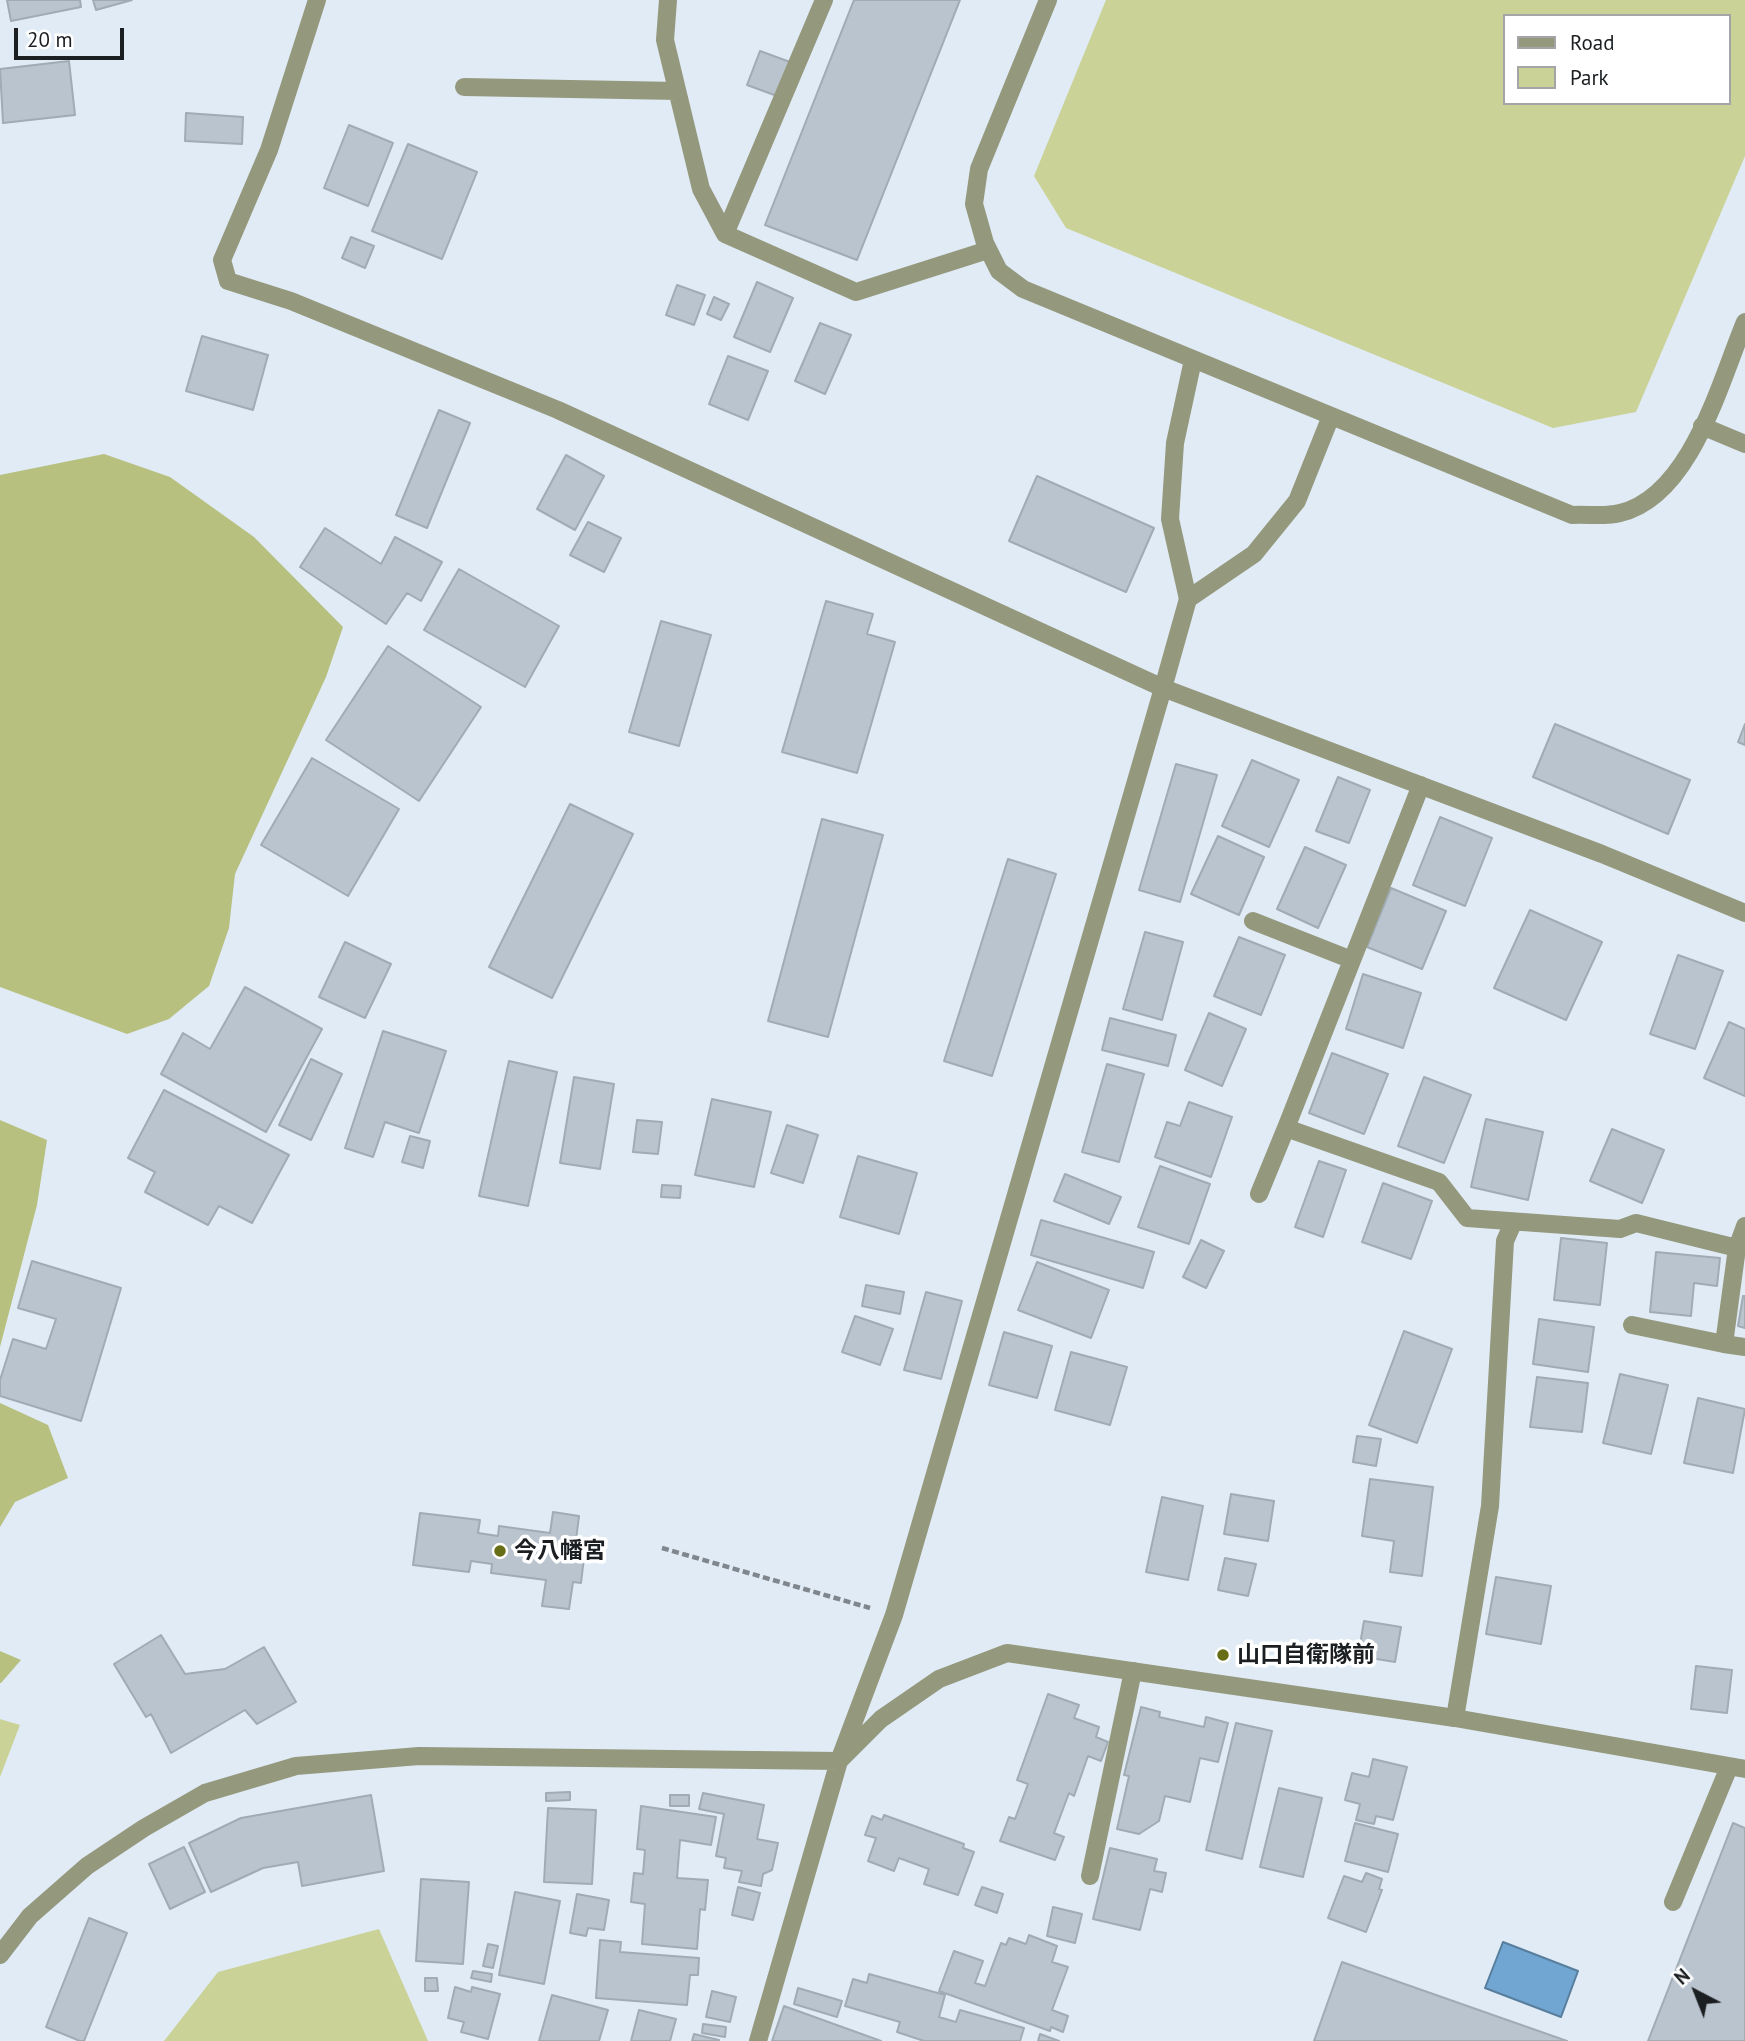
<!DOCTYPE html>
<html>
<head>
<meta charset="utf-8">
<style>
	body { margin:0 }
	#map { position:relative; width:1745px; height:2041px; overflow:hidden; background:#e0ebf5; font-family:"PT Sans",sans-serif }
	canvas { display:block }
	.legend { position:absolute; left:1503px; top:14px; width:228px; height:91px; box-sizing:border-box; background:#fff; border:2px solid #a4a5a7; margin:0; padding:9px 12px; list-style:none; font-size:21px; color:#1b1f22 }
	.legend li { display:flex; align-items:center; gap:14px; height:35px }
	.legend b { width:35px; border:2px solid #a4a5a7 }
	.north { position:absolute; left:1661px; top:1957px; width:70px; height:70px; -webkit-text-stroke:5px #fff; paint-order:stroke; rotate:318deg; font-size:19px; font-weight:700; line-height:28px; text-align:center; color:#1b1f22 }
	.north::after { content:''; display:block; margin:auto; width:24px; height:32px; background:#1b1f22; clip-path:polygon(50% 0,100% 100%,50% 72%,0 100%) }
	.scale { position:absolute; left:14px; top:28px; width:110px; height:32px; box-sizing:border-box; border:4px solid #1b1f22; border-top:0; padding-left:9px; font-size:21px; line-height:24px; white-space:nowrap; color:#1b1f22; -webkit-text-stroke:5px #fff; paint-order:stroke }
</style>
</head>
<body>
<div id="map">
<canvas width="1745" height="2041"></canvas>
<ul class="legend">
<li><b style="height:9px;background:#94987d"></b>Road</li>
<li><b style="height:19px;background:#cad297"></b>Park</li>
</ul>
<div class="north">N</div>
<div class="scale">20 m</div>
</div>
<script>
const context = document.querySelector('canvas').getContext('2d');
context.lineJoin = 'round';
function fillPath(path, color) { context.fillStyle = color; context.fill(path, 'evenodd'); }
function stroke(path, color, width, dash) { context.strokeStyle = color; context.lineWidth = width; context.lineCap = dash ? 'butt' : 'round'; context.setLineDash(dash || []); context.stroke(path); }
function write(font, color, halo, rows, align = 'center') {
  context.font = font + ' "PT Sans","Noto Sans JP",sans-serif'; context.lineWidth = 7; context.setLineDash([]); context.textBaseline = 'middle'; context.strokeStyle = halo; context.fillStyle = color; for (const [text, x, y, turn = 0] of rows) {
    context.save(); context.translate(x, y); context.rotate((+turn || 0) * Math.PI / 180); context.textAlign = isNaN(turn) ? turn : align; if (halo) context.strokeText(text, 0, 0); context.fillText(text, 0, 0); context.restore();
  }
}
const green = new Path2D(`
	M 1106,0 L 1745,0 L 1745,156 L 1636,412 L 1553,428 L 1066,228 L 1034,176 ZM 1505,16 L 1729,16 L 1729,103 L 1505,103 Z
	M 0,1719 L 20,1725 L 0,1777 Z
	M 379,1929 L 428,2041 L 164,2041 L 218,1972 Z`);
const forest = new Path2D(`
	M 104,454 L 170,477 L 254,537 L 343,627 L 326,677 L 235,874 L 229,928 L 209,986 L 169,1019 L 127,1034 L 0,987 L 0,475 Z
	M 0,1120 L 47,1140 L 37,1205 L 0,1347 Z
	M 0,1403 L 48,1425 L 68,1478 L 15,1502 L 0,1527 Z
	M 0,1651 L 21,1660 L 1,1683 L 0,1683 Z`);
const water = new Path2D(`
	M 1503,1942 L 1578,1971 L 1561,2017 L 1485,1988 Z`);
const building = new Path2D(`
	M 7,0 L 80,0 L 81,7 L 11,21 Z
	M 93,0 L 132,0 L 96,10 Z
	M 854,0 L 960,0 L 857,260 L 765,225 Z
	M 760,51 L 790,62 L 777,96 L 747,85 Z
	M 69,61 L 75,115 L 3,123 L 0,69 Z
	M 186,113 L 243,117 L 242,144 L 185,141 Z
	M 349,125 L 393,143 L 368,206 L 324,188 Z
	M 408,144 L 477,172 L 442,259 L 372,231 Z
	M 351,237 L 374,246 L 365,268 L 342,258 Z
	M 757,282 L 793,298 L 770,352 L 734,337 Z
	M 677,285 L 705,295 L 694,325 L 666,315 Z
	M 714,297 L 729,304 L 721,320 L 707,314 Z
	M 820,323 L 851,335 L 825,394 L 795,381 Z
	M 202,336 L 268,355 L 253,410 L 186,391 Z
	M 728,356 L 768,371 L 748,420 L 709,404 Z
	M 439,410 L 470,423 L 427,528 L 396,515 Z
	M 566,455 L 604,476 L 575,530 L 537,509 Z
	M 1037,476 L 1154,528 L 1126,592 L 1009,541 Z
	M 588,522 L 621,538 L 604,572 L 570,555 Z
	M 325,528 L 381,564 L 395,537 L 442,562 L 421,601 L 407,593 L 386,624 L 300,567 Z
	M 459,569 L 559,626 L 525,687 L 424,630 Z
	M 826,601 L 873,614 L 867,634 L 895,642 L 857,773 L 782,752 Z
	M 661,621 L 711,635 L 679,746 L 629,732 Z
	M 388,646 L 481,707 L 419,801 L 326,740 Z
	M 1555,724 L 1690,780 L 1668,834 L 1533,777 Z
	M 1745,724 L 1745,745 L 1738,742 Z
	M 312,758 L 399,809 L 348,896 L 261,845 Z
	M 1252,760 L 1299,780 L 1269,847 L 1222,826 Z
	M 1176,764 L 1217,775 L 1180,902 L 1139,890 Z
	M 1338,777 L 1370,790 L 1349,843 L 1316,831 Z
	M 570,804 L 633,834 L 552,998 L 489,967 Z
	M 1440,817 L 1492,838 L 1465,906 L 1413,885 Z
	M 822,819 L 883,835 L 828,1037 L 768,1021 Z
	M 1218,836 L 1264,857 L 1239,915 L 1191,894 Z
	M 1305,847 L 1346,865 L 1318,928 L 1277,909 Z
	M 1008,859 L 1056,874 L 992,1076 L 944,1061 Z
	M 1391,888 L 1446,911 L 1422,969 L 1367,947 Z
	M 1530,910 L 1602,942 L 1566,1020 L 1494,988 Z
	M 1145,932 L 1183,942 L 1162,1020 L 1123,1009 Z
	M 1239,937 L 1285,955 L 1261,1015 L 1214,996 Z
	M 345,942 L 391,964 L 365,1018 L 319,997 Z
	M 1678,955 L 1723,971 L 1695,1049 L 1650,1034 Z
	M 1363,974 L 1421,993 L 1403,1048 L 1346,1029 Z
	M 245,987 L 322,1029 L 266,1132 L 161,1074 L 183,1033 L 210,1049 Z
	M 1209,1013 L 1246,1029 L 1222,1086 L 1185,1070 Z
	M 1110,1018 L 1176,1035 L 1168,1066 L 1102,1050 Z
	M 1729,1022 L 1745,1029 L 1745,1096 L 1704,1078 Z
	M 383,1031 L 446,1051 L 419,1133 L 385,1122 L 373,1157 L 345,1148 Z
	M 1332,1053 L 1388,1074 L 1364,1134 L 1309,1113 Z
	M 311,1059 L 342,1074 L 311,1140 L 279,1125 Z
	M 509,1061 L 557,1072 L 528,1206 L 479,1196 Z
	M 1107,1064 L 1144,1074 L 1119,1162 L 1082,1152 Z
	M 574,1077 L 614,1084 L 600,1169 L 560,1163 Z
	M 1424,1077 L 1471,1095 L 1444,1163 L 1398,1146 Z
	M 164,1090 L 289,1155 L 252,1223 L 219,1206 L 208,1225 L 145,1192 L 155,1172 L 128,1158 Z
	M 712,1099 L 771,1112 L 754,1187 L 695,1175 Z
	M 1189,1102 L 1232,1117 L 1211,1177 L 1155,1157 L 1167,1122 L 1180,1126 Z
	M 1486,1119 L 1543,1132 L 1528,1200 L 1471,1187 Z
	M 637,1120 L 662,1122 L 658,1154 L 633,1152 Z
	M 787,1125 L 818,1135 L 803,1183 L 771,1173 Z
	M 1612,1129 L 1664,1150 L 1642,1203 L 1590,1181 Z
	M 410,1136 L 430,1141 L 423,1168 L 402,1162 Z
	M 858,1156 L 917,1173 L 899,1234 L 840,1217 Z
	M 1319,1161 L 1346,1170 L 1323,1237 L 1295,1227 Z
	M 1160,1166 L 1210,1184 L 1189,1244 L 1138,1227 Z
	M 1065,1174 L 1121,1197 L 1109,1224 L 1054,1201 Z
	M 1383,1183 L 1432,1201 L 1411,1259 L 1362,1242 Z
	M 662,1185 L 681,1186 L 680,1198 L 661,1197 Z
	M 1041,1220 L 1154,1252 L 1143,1288 L 1031,1255 Z
	M 1561,1238 L 1607,1243 L 1600,1305 L 1554,1300 Z
	M 1201,1240 L 1224,1251 L 1206,1288 L 1183,1277 Z
	M 1656,1252 L 1720,1258 L 1717,1286 L 1694,1283 L 1691,1316 L 1650,1312 Z
	M 32,1261 L 121,1288 L 81,1421 L 0,1396 L 0,1380 L 13,1339 L 46,1349 L 56,1319 L 18,1308 Z
	M 1037,1262 L 1109,1290 L 1091,1338 L 1018,1310 Z
	M 866,1285 L 904,1292 L 900,1314 L 862,1306 Z
	M 926,1292 L 962,1301 L 941,1379 L 904,1370 Z
	M 1743,1296 L 1745,1296 L 1745,1328 L 1738,1326 Z
	M 855,1316 L 893,1329 L 880,1365 L 842,1352 Z
	M 1539,1319 L 1594,1327 L 1588,1372 L 1533,1364 Z
	M 1404,1331 L 1452,1349 L 1417,1443 L 1369,1425 Z
	M 1004,1332 L 1052,1346 L 1037,1398 L 989,1385 Z
	M 1071,1352 L 1127,1367 L 1110,1425 L 1055,1410 Z
	M 1620,1374 L 1668,1385 L 1651,1454 L 1603,1443 Z
	M 1537,1377 L 1588,1383 L 1582,1432 L 1530,1427 Z
	M 1698,1398 L 1745,1409 L 1733,1473 L 1684,1463 Z
	M 1357,1436 L 1381,1439 L 1376,1466 L 1353,1462 Z
	M 1370,1479 L 1433,1487 L 1422,1576 L 1390,1572 L 1394,1541 L 1362,1536 Z
	M 1231,1494 L 1274,1501 L 1268,1541 L 1224,1534 Z
	M 1162,1497 L 1203,1506 L 1188,1580 L 1146,1572 Z
	M 553,1512 L 579,1516 L 576,1540 L 586,1541 L 581,1583 L 573,1582 L 569,1609 L 542,1606 L 546,1580 L 491,1573 L 492,1564 L 471,1561 L 469,1572 L 413,1565 L 420,1513 L 480,1520 L 478,1533 L 498,1536 L 499,1526 L 550,1533 Z
	M 1225,1558 L 1256,1564 L 1248,1596 L 1218,1590 Z
	M 1496,1577 L 1551,1586 L 1541,1644 L 1486,1634 Z
	M 1364,1621 L 1401,1627 L 1395,1662 L 1358,1656 Z
	M 161,1635 L 185,1674 L 225,1669 L 264,1647 L 296,1702 L 257,1724 L 245,1710 L 171,1753 L 151,1714 L 146,1717 L 114,1664 Z
	M 1696,1666 L 1732,1670 L 1727,1713 L 1691,1709 Z
	M 1048,1694 L 1079,1705 L 1074,1718 L 1099,1727 L 1096,1737 L 1108,1742 L 1101,1761 L 1088,1756 L 1074,1796 L 1069,1793 L 1054,1833 L 1064,1837 L 1055,1860 L 1000,1841 L 1009,1817 L 1015,1819 L 1028,1784 L 1017,1780 Z
	M 1141,1707 L 1160,1712 L 1159,1717 L 1204,1727 L 1206,1717 L 1228,1723 L 1218,1762 L 1200,1758 L 1190,1802 L 1165,1796 L 1159,1821 L 1139,1834 L 1117,1829 L 1129,1776 L 1124,1775 Z
	M 1236,1723 L 1272,1731 L 1242,1859 L 1206,1850 Z
	M 1373,1759 L 1407,1767 L 1393,1820 L 1376,1816 L 1374,1824 L 1356,1820 L 1360,1804 L 1345,1800 L 1352,1773 L 1369,1777 Z
	M 1279,1788 L 1322,1798 L 1303,1877 L 1260,1867 Z
	M 570,1792 L 570,1800 L 546,1801 L 546,1793 Z
	M 703,1793 L 764,1805 L 757,1839 L 778,1843 L 772,1870 L 763,1874 L 761,1886 L 739,1882 L 742,1871 L 724,1868 L 726,1858 L 716,1856 L 724,1814 L 699,1809 Z
	M 371,1795 L 384,1871 L 302,1886 L 298,1862 L 263,1868 L 211,1892 L 189,1843 L 241,1818 Z
	M 670,1795 L 689,1795 L 689,1806 L 670,1806 Z
	M 641,1806 L 716,1817 L 711,1845 L 680,1840 L 677,1878 L 708,1880 L 705,1910 L 700,1909 L 697,1949 L 642,1944 L 645,1904 L 631,1902 L 634,1873 L 643,1874 L 645,1850 L 637,1849 Z
	M 548,1808 L 596,1810 L 592,1884 L 544,1882 Z
	M 884,1815 L 964,1844 L 963,1848 L 974,1852 L 958,1895 L 924,1884 L 929,1869 L 899,1858 L 894,1871 L 868,1861 L 876,1838 L 865,1835 L 872,1816 L 882,1820 Z
	M 1355,1823 L 1398,1834 L 1388,1872 L 1345,1861 Z
	M 1733,1823 L 1745,1828 L 1745,2041 L 1648,2041 Z
	M 184,1847 L 205,1892 L 170,1909 L 149,1864 Z
	M 1110,1848 L 1157,1859 L 1154,1871 L 1166,1873 L 1162,1892 L 1150,1889 L 1140,1930 L 1093,1919 Z
	M 1366,1873 L 1382,1879 L 1379,1889 L 1382,1890 L 1366,1932 L 1328,1918 L 1344,1876 L 1362,1882 Z
	M 421,1879 L 469,1882 L 463,1964 L 416,1961 Z
	M 738,1887 L 760,1893 L 753,1920 L 732,1915 Z
	M 982,1887 L 1003,1894 L 997,1913 L 975,1905 Z
	M 515,1892 L 560,1901 L 544,1984 L 499,1975 Z
	M 577,1894 L 609,1900 L 604,1930 L 588,1928 L 586,1936 L 570,1933 Z
	M 1053,1907 L 1082,1914 L 1075,1943 L 1047,1936 Z
	M 89,1918 L 127,1933 L 84,2041 L 80,2041 L 46,2027 Z
	M 1029,1935 L 1057,1946 L 1052,1962 L 1068,1967 L 1052,2010 L 1068,2016 L 1063,2032 L 1051,2027 L 1050,2031 L 939,1991 L 954,1951 L 983,1961 L 975,1983 L 985,1986 L 1001,1943 L 1006,1945 L 1009,1938 L 1026,1944 Z
	M 600,1940 L 621,1942 L 620,1952 L 699,1958 L 698,1975 L 690,1975 L 687,2005 L 596,1998 Z
	M 488,1944 L 498,1946 L 493,1968 L 483,1966 Z
	M 1342,1962 L 1567,2041 L 1314,2041 Z
	M 473,1971 L 492,1974 L 491,1982 L 471,1978 Z
	M 869,1974 L 945,1995 L 939,2017 L 956,2022 L 960,2010 L 1024,2028 L 1020,2041 L 924,2041 L 897,2032 L 900,2022 L 845,2006 L 853,1979 L 867,1983 Z
	M 425,1978 L 437,1978 L 438,1991 L 425,1991 Z
	M 455,1987 L 471,1992 L 472,1987 L 500,1994 L 488,2039 L 461,2032 L 464,2022 L 448,2018 Z
	M 798,1988 L 842,2001 L 837,2017 L 794,2004 Z
	M 712,1991 L 736,1997 L 730,2022 L 706,2017 Z
	M 552,1995 L 608,2010 L 599,2041 L 539,2041 Z
	M 784,2006 L 881,2041 L 772,2041 Z
	M 639,2010 L 676,2019 L 670,2041 L 631,2041 Z
	M 703,2024 L 726,2027 L 725,2037 L 702,2033 Z
	M 694,2034 L 719,2040 L 719,2041 L 692,2041 Z
	M 1040,2034 L 1059,2041 L 1038,2041 Z`);
const path = new Path2D(`
	M 662,1548 L 870,1608`);
const service = new Path2D(`
	M 668,0 L 665,40 L 701,189 L 725,234
	M 824,0 L 725,234 L 856,292 L 988,250
	M 1048,0 L 979,169 L 974,204 L 985,243 L 999,271 L 1023,289 L 1572,515 C 1587,514 1606,517 1620,513 C 1691,496 1720,382 1745,322
	M 464,87 L 677,91
	M 1193,360 L 1175,443 L 1170,519 L 1188,599 L 1254,554 L 1297,501 L 1331,416
	M 1702,426 L 1745,444
	M 1673,1902 L 1729,1767`);
const minor = new Path2D(`
	M 317,0 L 269,150 L 222,260 L 228,281 L 291,301 L 558,410 L 1163,688 L 1602,854 L 1745,913
	M 1163,688 L 1188,599
	M 1421,785 L 1286,1128 L 1439,1182 L 1467,1218 L 1620,1229 L 1636,1223 L 1737,1248
	M 1253,921 L 1352,960
	M 1259,1194 L 1286,1128
	M 1632,1325 L 1724,1344 L 1737,1248 L 1745,1226
	M 1724,1344 L 1745,1347
	M 1455,1718 L 1490,1506 L 1505,1241 L 1513,1223
	M 1090,1876 L 1133,1671`);
const tertiary = new Path2D(`
	M 0,1955 L 30,1916 L 87,1866 L 144,1828 L 205,1793 L 296,1766 L 419,1756 L 839,1761 L 881,1719 L 939,1679 L 1007,1653 L 1455,1718 L 1745,1769
	M 758,2041 L 839,1761 L 894,1615 L 1163,688`);
const markers = [
	[500,1551,7,"#676e15"],
	[1223,1655,7,"#676e15"]
];
const poiNames = [
	["今八幡宮",514,1551],
	["山口自衛隊前",1237,1655]
];
fillPath(green, '#cad297');
fillPath(forest, '#b8c080');
fillPath(water, '#71a6d2');
stroke(water, '#577e9d', 2);
fillPath(building, '#b9c4ce');
stroke(building, '#a0abb4', 2);
stroke(path, '#7f868d', 4.5, [7, 3.5]);
stroke(service, '#94987d', 18);
stroke(minor, '#94987d', 18);
stroke(tertiary, '#94987d', 18);
for (const [x, y, r, color] of markers) { const dot = new Path2D(); dot.arc(x, y, r, 0, 2 * Math.PI); context.fillStyle = color; context.fill(dot); stroke(dot, '#fff', 2.5); }
write('bold 23px', '#1b1f22', '#fff', poiNames, 'left');
</script>
</body>
</html>
